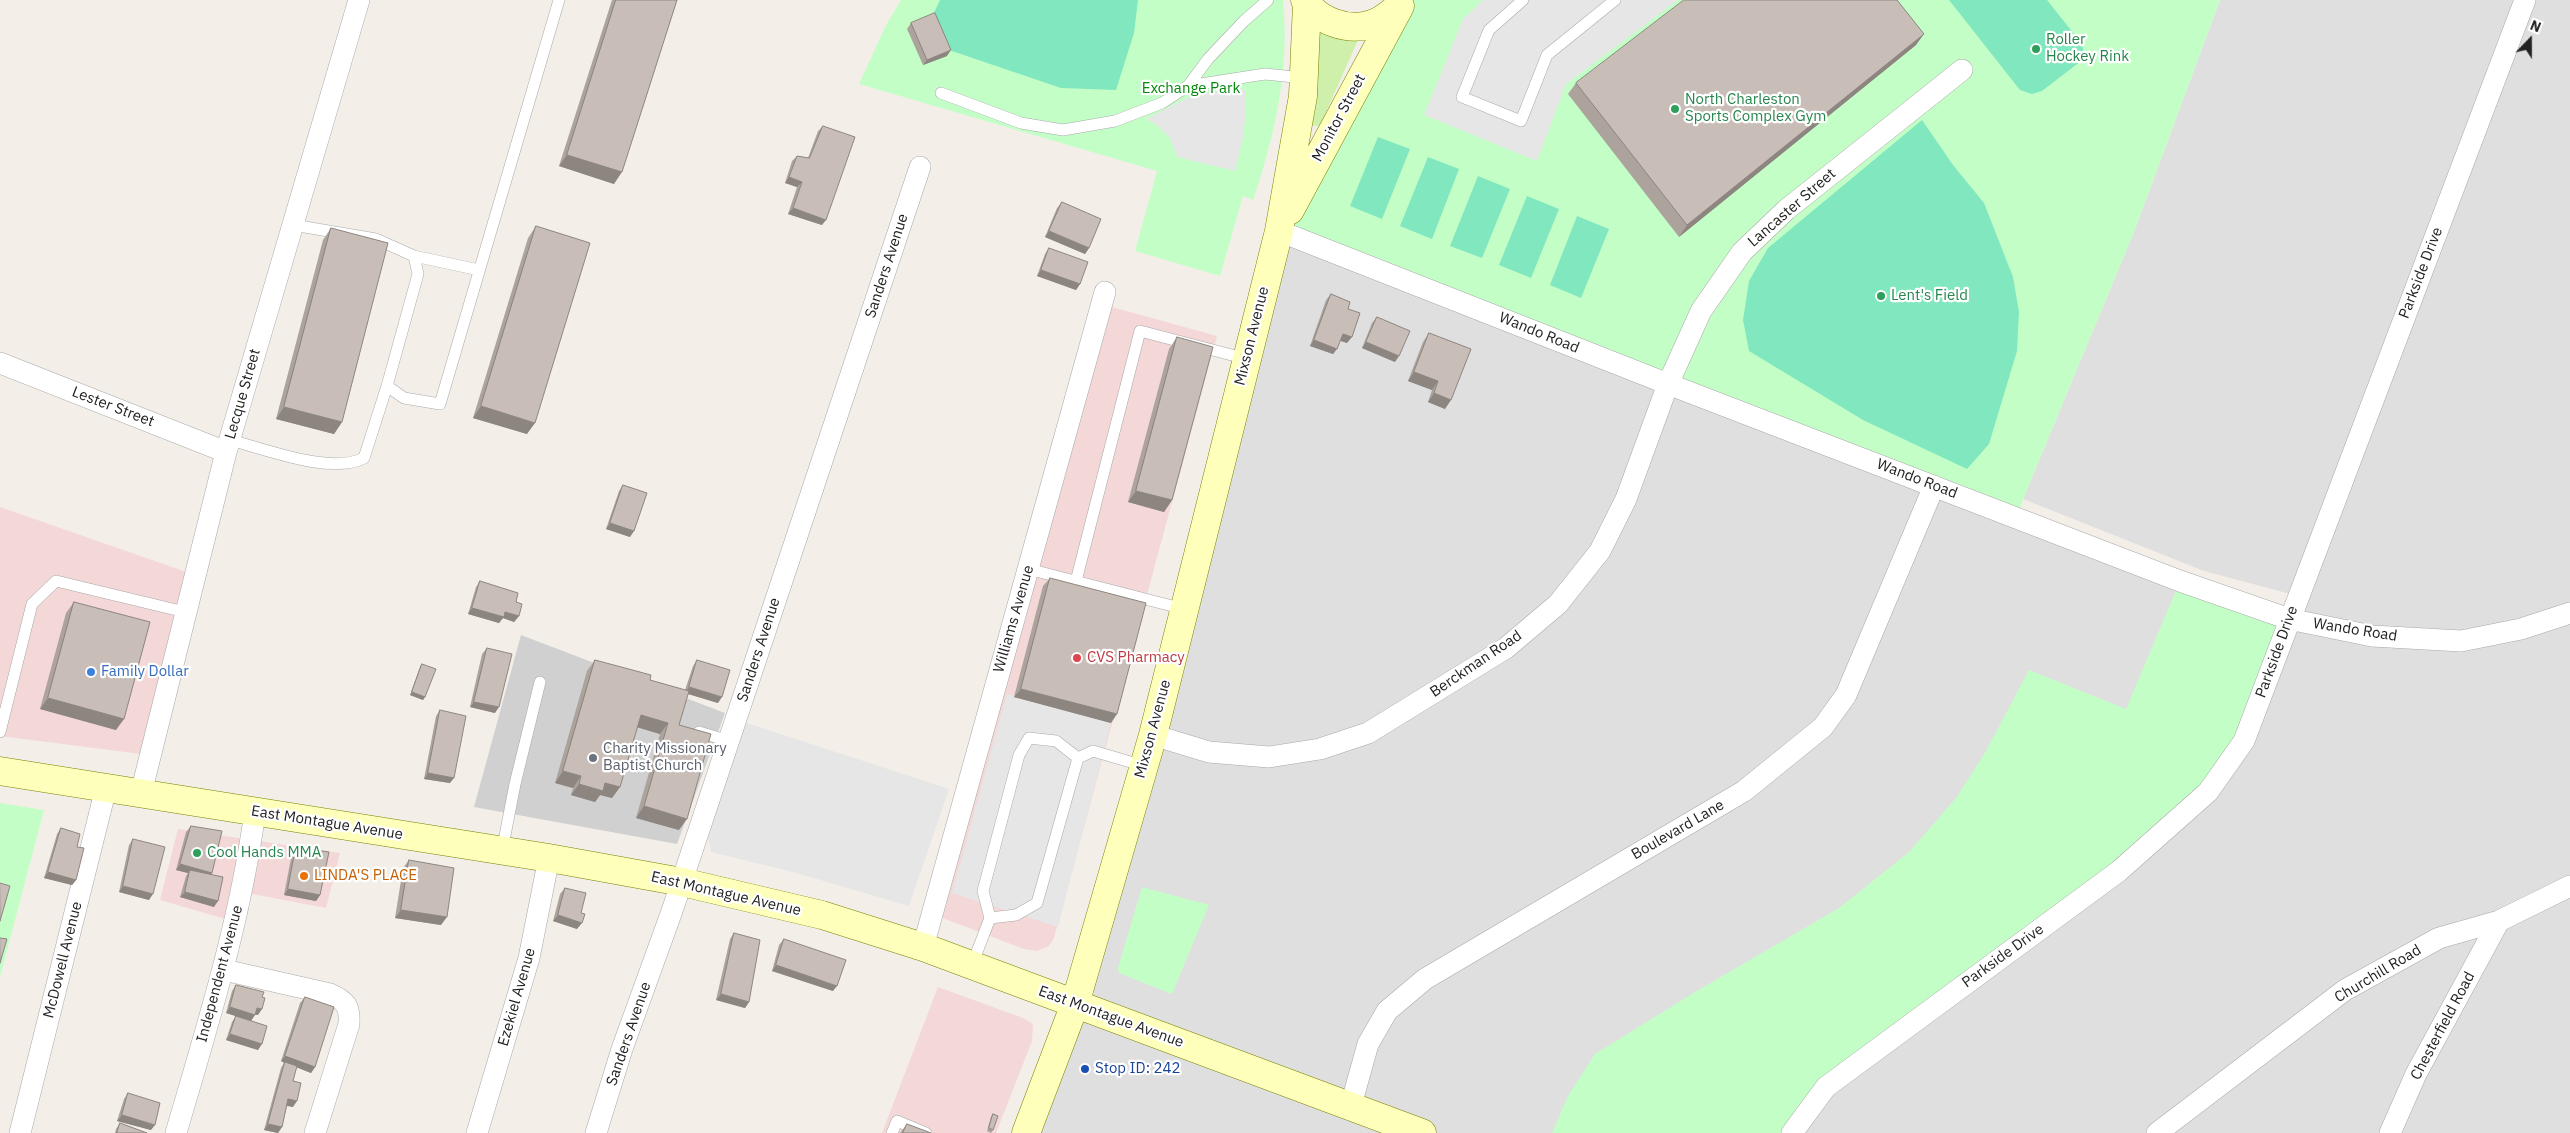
<!DOCTYPE html>
<html>
<head>
<meta charset="utf-8">
<style>
	body { margin:0 }
	#map { position:relative; width:2570px; height:1133px; overflow:hidden; background:#f3efe8; font-family:"IBM Plex Sans",sans-serif }
	canvas { display:block }
	.north { position:absolute; left:2505px; top:15px; width:50px; height:50px; -webkit-text-stroke:4px #fff; paint-order:stroke; rotate:22deg; font-size:14px; font-weight:700; line-height:20px; text-align:center; color:#222 }
	.north::after { content:''; display:block; margin:auto; width:18px; height:22px; background:#222; clip-path:polygon(50% 0,100% 100%,50% 72%,0 100%) }
</style>
</head>
<body>
<div id="map">
<canvas width="2570" height="1133"></canvas>
<div class="north">N</div>
</div>
<script>
const context = document.querySelector('canvas').getContext('2d');
context.lineJoin = 'round';
function fillPath(path, color) { context.fillStyle = color; context.fill(path, 'evenodd'); }
function stroke(path, color, width, dash) { context.strokeStyle = color; context.lineWidth = width; context.lineCap = dash ? 'butt' : 'round'; context.setLineDash(dash || []); context.stroke(path); }
function write(font, color, halo, rows, align = 'center') {
  context.font = font + ' "IBM Plex Sans",sans-serif'; context.lineWidth = 4.5; context.setLineDash([]); context.textBaseline = 'middle'; context.strokeStyle = halo; context.fillStyle = color; for (const [text, x, y, turn = 0] of rows) {
    context.save(); context.translate(x, y); context.rotate((+turn || 0) * Math.PI / 180); context.textAlign = isNaN(turn) ? turn : align; if (halo) context.strokeText(text, 0, 0); context.fillText(text, 0, 0); context.restore();
  }
}
const residential = new Path2D(`
	M 2220,0 L 2570,0 L 2570,1133 L 1026,1133 L 1063,1036 L 1279,231 L 2289,619 L 2298,596 L 2204,571 L 2023,499 L 2134,232 Z`);
const commercial = new Path2D(`
	M 1101,304 L 1217,336 L 1054,938 L 1049,946 L 1037,951 L 1024,949 L 932,914 Z
	M 0,507 L 195,575 L 149,755 L 0,736 Z
	M 178,829 L 340,853 L 326,908 L 242,892 L 236,922 L 160,900 Z
	M 938,987 L 1023,1018 L 1033,1024 L 1032,1041 L 996,1133 L 882,1133 Z`);
const religious = new Path2D(`
	M 521,635 L 725,713 L 677,844 L 474,807 Z`);
const grass = new Path2D(`
	M 1322,27 L 1359,38 L 1322,121 L 1319,126 L 1310,125 L 1318,34 Z`);
const park = new Path2D(`
	M 901,0 L 1283,0 C 1290,68 1275,136 1253,200 L 1243,196 L 1220,276 L 1135,251 L 1157,171 L 859,84 L 886,25 Z
	M 1403,0 L 2220,0 L 2134,232 L 2023,499 L 2017,518 L 1279,231 Z
	M 2180,581 L 2289,619 L 2244,741 L 2208,792 L 1826,1087 L 1792,1133 L 1552,1133 L 1568,1096 L 1595,1054 L 1695,992 L 1839,908 L 1909,852 L 1956,798 L 1986,751 L 2029,670 L 2126,709 Z
	M 0,803 L 44,810 L 0,977 Z
	M 1142,887 L 1209,905 L 1172,994 L 1119,973 L 1118,968 Z`);
const pitch = new Path2D(`
	M 940,0 L 1138,0 L 1134,33 L 1116,90 L 1061,88 L 943,48 L 931,19 Z
	M 1949,0 L 2047,0 L 2082,44 L 2084,54 L 2081,61 L 2042,91 L 2032,94 L 2020,90 Z
	M 1922,120 L 1953,165 L 1984,203 L 2013,277 L 2019,312 L 2017,351 L 1989,444 L 1967,469 L 1863,420 L 1749,351 L 1743,320 L 1749,281 L 1768,248 Z
	M 1378,137 L 1410,149 L 1382,219 L 1350,206 Z
	M 1428,157 L 1459,169 L 1432,239 L 1400,226 Z
	M 1478,176 L 1510,189 L 1482,258 L 1450,246 Z
	M 1527,196 L 1559,209 L 1531,278 L 1499,265 Z
	M 1577,216 L 1609,229 L 1581,298 L 1550,285 Z`);
const parking = new Path2D(`
	M 1483,0 L 1678,0 L 1566,84 L 1537,161 L 1424,115 L 1463,19 Z
	M 1238,86 L 1245,91 L 1245,121 L 1243,138 L 1235,171 L 1177,157 L 1170,138 L 1157,125 L 1146,119 L 1187,98 Z
	M 1007,694 L 1111,723 L 1058,927 L 952,893 Z
	M 744,722 L 949,789 L 909,906 L 793,872 L 711,852 L 707,831 Z`);
const lane = new Path2D(`
	M 1523,0 L 1489,30 L 1462,97 L 1521,121 L 1547,55 L 1615,0
	M 1188,86 L 1265,74 L 1304,78
	M 941,93 L 1021,123 L 1063,130 L 1115,121 L 1162,103 L 1188,86 L 1208,59 L 1244,21 L 1268,0
	M 293,225 L 376,239 L 414,256 L 418,274 L 387,386 L 404,398 L 440,404 L 559,0
	M 414,256 L 479,270
	M 230,440 C 265,449 331,475 364,458 L 387,386
	M 1028,569 L 1184,609
	M 1076,581 L 1140,331 L 1247,359
	M 0,732 L 32,604 L 56,581 L 185,612
	M 699,732 L 729,741
	M 502,851 L 515,784 L 540,682
	M 990,918 L 983,891 L 1019,755 L 1029,738 L 1056,741 L 1078,758
	M 972,965 L 990,918 L 1016,915 L 1037,903 L 1078,758 L 1093,751 L 1144,766
	M 892,1133 L 897,1121 L 926,1133`);
const street = new Path2D(`
	M 1279,231 L 1668,384 L 2180,581 L 2289,619 L 2372,636 L 2461,641 L 2521,629 L 2570,613
	M 0,363 L 226,452
	M 1153,735 L 1209,752 L 1269,757 L 1320,749 L 1368,733 L 1506,648 L 1558,604 L 1600,551 L 1626,499 L 1668,384 L 1701,311 L 1742,252 L 1786,210 L 1962,70
	M 141,793 L 226,452 L 359,0
	M 923,947 L 1105,292
	M 224,970 L 330,994 C 346,1001 350,1006 349,1024 L 315,1133
	M 1351,1105 L 1368,1044 L 1387,1011 L 1425,979 L 1744,791 L 1823,727 L 1846,695 L 1934,486
	M 20,1133 L 106,788
	M 176,1133 C 207,1027 240,922 255,812
	M 477,1133 L 529,958 L 549,858
	M 596,1133 L 622,1049 L 672,911 L 920,167
	M 1792,1133 L 1826,1087 L 2119,871 L 2208,792 L 2244,741 L 2525,0
	M 2157,1133 L 2345,990 L 2439,938 L 2499,921 L 2570,886
	M 2390,1133 L 2416,1074 L 2499,921`);
const secondary = new Path2D(`
	M 1305,0 C 1317,21 1348,32 1372,24 C 1382,21 1390,14 1398,7
	M 1290,210 L 1400,6
	M 0,771 L 549,858 L 682,882 L 822,915 L 923,947 L 1422,1133
	M 1026,1133 L 1075,1004 L 1153,735 L 1279,231 L 1303,96 L 1307,4`);
const wall = new Path2D(`
	M 612,0 L 677,0 L 614,184 L 559,166 Z
	M 911,23 L 947,56 L 923,65 L 907,29 Z
	M 1916,45 L 1679,237 L 1568,94 L 1576,83 Z
	M 823,126 L 822,225 L 788,214 L 797,187 L 785,183 L 792,161 L 797,156 L 808,158 L 818,131 Z
	M 1062,202 L 1089,248 L 1085,254 L 1045,237 L 1057,208 Z
	M 536,226 L 527,434 L 473,418 L 528,238 Z
	M 331,228 L 342,422 L 334,434 L 276,419 L 323,240 Z
	M 1049,248 L 1080,284 L 1076,290 L 1037,276 L 1045,254 Z
	M 1331,294 L 1348,309 L 1347,343 L 1340,341 L 1333,354 L 1310,346 L 1326,300 Z
	M 1377,317 L 1395,362 L 1362,348 L 1372,323 Z
	M 1429,333 L 1445,409 L 1428,402 L 1432,390 L 1408,381 L 1423,342 Z
	M 1177,337 L 1172,500 L 1164,512 L 1128,502 L 1169,349 Z
	M 623,485 L 630,537 L 606,529 L 619,491 Z
	M 1050,578 L 1111,723 L 1014,697 L 1043,586 Z
	M 480,581 L 516,602 L 519,616 L 514,622 L 503,618 L 499,623 L 468,614 L 476,587 Z
	M 74,602 L 116,730 L 40,709 L 66,613 Z
	M 487,648 L 495,713 L 470,707 L 482,654 Z
	M 595,660 L 650,680 L 685,690 L 693,666 L 697,660 L 718,703 L 688,694 L 679,725 L 679,830 L 636,818 L 660,734 L 637,727 L 620,787 L 612,798 L 600,795 L 595,802 L 571,795 L 573,788 L 555,783 L 587,671 Z
	M 422,664 L 425,697 L 423,700 L 410,695 L 420,667 Z
	M 440,710 L 450,783 L 424,779 L 436,716 Z
	M 191,826 L 210,874 L 214,907 L 180,897 L 186,876 L 188,873 L 176,870 L 186,832 Z
	M 61,828 L 77,847 L 76,880 L 72,885 L 44,878 L 57,834 Z
	M 133,839 L 149,900 L 119,892 L 129,845 Z
	M 296,847 L 320,895 L 316,901 L 284,895 L 292,853 Z
	M 409,860 L 441,925 L 395,918 L 403,868 Z
	M 565,888 L 581,913 L 577,929 L 553,921 L 560,894 Z
	M 734,933 L 749,1002 L 745,1008 L 716,1000 L 730,939 Z
	M 784,939 L 833,991 L 772,971 L 779,945 Z
	M 236,985 L 258,1015 L 255,1014 L 251,1021 L 258,1050 L 226,1040 L 232,1022 L 236,1016 L 226,1013 L 232,991 Z
	M 305,997 L 315,1067 L 311,1073 L 296,1067 L 293,1081 L 293,1107 L 287,1106 L 282,1127 L 278,1133 L 264,1130 L 281,1068 L 284,1063 L 281,1061 L 300,1003 Z
	M 128,1093 L 151,1130 L 117,1121 L 124,1099 Z
	M 993,1114 L 993,1130 L 991,1133 L 987,1131 L 991,1117 Z
	M 120,1123 L 147,1133 L 115,1133 L 116,1129 Z
	M 907,1124 L 931,1133 L 900,1133 Z`);
const shadedWall = new Path2D(`
	M 1924,34 L 1916,45 L 1679,237 L 1687,225 Z
	M 951,50 L 947,56 L 923,65 L 927,60 Z
	M 567,155 L 622,172 L 614,184 L 559,166 Z
	M 789,177 L 802,182 L 797,187 L 785,183 Z
	M 793,208 L 826,220 L 822,225 L 788,214 Z
	M 1049,231 L 1089,248 L 1085,254 L 1045,237 Z
	M 1041,270 L 1080,284 L 1076,290 L 1037,276 Z
	M 1343,334 L 1352,337 L 1347,343 L 1339,340 Z
	M 1314,340 L 1337,349 L 1333,354 L 1310,346 Z
	M 1366,342 L 1399,356 L 1395,362 L 1362,348 Z
	M 1414,372 L 1438,381 L 1432,390 L 1408,381 Z
	M 1434,393 L 1451,400 L 1445,409 L 1428,402 Z
	M 481,406 L 535,423 L 527,434 L 473,418 Z
	M 284,407 L 342,422 L 334,434 L 276,419 Z
	M 1136,491 L 1172,500 L 1164,512 L 1128,502 Z
	M 610,523 L 634,531 L 630,537 L 606,529 Z
	M 472,608 L 505,612 L 519,616 L 514,622 L 503,618 L 499,623 L 468,614 Z
	M 689,687 L 722,697 L 718,703 L 685,693 Z
	M 1021,689 L 1117,714 L 1111,723 L 1014,697 Z
	M 412,692 L 425,697 L 423,700 L 410,695 Z
	M 48,698 L 124,719 L 116,730 L 40,709 Z
	M 474,702 L 499,707 L 495,713 L 470,707 Z
	M 641,715 L 668,723 L 660,734 L 633,726 Z
	M 563,771 L 581,776 L 573,788 L 555,783 Z
	M 428,773 L 454,778 L 450,783 L 424,779 Z
	M 605,783 L 620,787 L 612,798 L 600,795 L 595,802 L 571,795 L 579,784 Z
	M 644,806 L 687,819 L 679,830 L 636,818 Z
	M 180,864 L 212,873 L 207,879 L 190,870 L 188,873 L 176,870 Z
	M 48,872 L 76,880 L 72,885 L 44,878 Z
	M 123,886 L 153,894 L 149,900 L 119,892 Z
	M 288,889 L 320,895 L 316,901 L 284,895 Z
	M 185,892 L 218,901 L 214,907 L 180,897 Z
	M 401,910 L 447,917 L 441,925 L 395,918 Z
	M 558,915 L 582,923 L 577,929 L 553,921 Z
	M 776,965 L 837,986 L 833,991 L 772,971 Z
	M 721,994 L 749,1002 L 745,1008 L 716,1000 Z
	M 230,1007 L 255,1015 L 251,1021 L 226,1013 Z
	M 257,1008 L 262,1009 L 258,1015 L 253,1014 Z
	M 230,1034 L 262,1044 L 258,1050 L 226,1040 Z
	M 285,1056 L 315,1067 L 311,1073 L 281,1061 Z
	M 288,1099 L 297,1101 L 293,1107 L 284,1105 Z
	M 122,1115 L 155,1125 L 151,1130 L 117,1121 Z
	M 268,1124 L 282,1127 L 278,1133 L 264,1130 Z`);
const building = new Path2D(`
	M 616,0 L 677,0 L 622,172 L 567,155 Z
	M 1684,0 L 1897,0 L 1924,34 L 1687,225 L 1576,83 Z
	M 935,13 L 951,50 L 927,60 L 911,23 Z
	M 823,126 L 855,137 L 826,220 L 793,208 L 802,182 L 789,177 L 797,156 L 809,158 Z
	M 1062,202 L 1101,219 L 1089,248 L 1049,231 Z
	M 536,226 L 590,243 L 535,423 L 481,406 Z
	M 331,228 L 388,243 L 342,422 L 284,407 Z
	M 1049,248 L 1088,262 L 1080,284 L 1041,270 Z
	M 1331,294 L 1350,302 L 1348,309 L 1360,313 L 1352,337 L 1343,334 L 1337,349 L 1314,340 Z
	M 1377,317 L 1410,331 L 1399,356 L 1366,342 Z
	M 1429,333 L 1471,349 L 1451,400 L 1434,393 L 1438,381 L 1414,372 Z
	M 1177,337 L 1213,347 L 1172,500 L 1136,491 Z
	M 623,485 L 647,493 L 634,531 L 610,523 Z
	M 1050,578 L 1146,603 L 1117,714 L 1021,689 Z
	M 480,581 L 518,593 L 516,602 L 522,604 L 519,616 L 505,612 L 504,617 L 472,608 Z
	M 74,602 L 150,622 L 124,719 L 48,698 Z
	M 487,648 L 512,654 L 499,707 L 474,702 Z
	M 595,660 L 651,675 L 650,680 L 689,691 L 679,725 L 711,734 L 687,819 L 644,806 L 668,723 L 641,715 L 620,787 L 605,783 L 603,791 L 579,784 L 581,776 L 563,771 Z
	M 697,660 L 730,670 L 722,697 L 689,687 Z
	M 422,664 L 436,669 L 425,697 L 412,692 Z
	M 440,710 L 466,716 L 454,778 L 428,773 Z
	M 191,826 L 222,831 L 212,873 L 180,864 Z
	M 61,828 L 80,834 L 77,847 L 84,848 L 76,880 L 48,872 Z
	M 133,839 L 165,847 L 153,894 L 123,886 Z
	M 296,847 L 329,852 L 320,895 L 288,889 Z
	M 409,860 L 454,868 L 447,917 L 401,910 Z
	M 190,870 L 223,877 L 218,901 L 185,892 Z
	M 0,883 L 10,886 L 0,921 Z
	M 565,888 L 586,893 L 581,913 L 585,914 L 582,923 L 558,915 Z
	M 734,933 L 760,940 L 749,1002 L 721,994 Z
	M 0,938 L 7,939 L 0,963 Z
	M 784,939 L 846,960 L 837,986 L 776,965 Z
	M 236,985 L 264,992 L 262,997 L 265,998 L 262,1009 L 257,1008 L 255,1015 L 230,1007 Z
	M 305,997 L 334,1007 L 315,1067 L 285,1056 Z
	M 236,1016 L 267,1026 L 262,1044 L 230,1034 Z
	M 285,1062 L 297,1066 L 293,1081 L 301,1083 L 297,1101 L 288,1099 L 282,1127 L 268,1124 Z
	M 128,1093 L 160,1103 L 155,1125 L 122,1115 Z
	M 993,1114 L 998,1116 L 993,1130 L 989,1128 Z
	M 120,1123 L 147,1133 L 117,1133 Z
	M 907,1124 L 931,1133 L 903,1133 Z`);
const markers = [
	[2036,49,5,"#2e9e5b"],
	[1675,109,5,"#2e9e5b"],
	[1881,296,5,"#2e9e5b"],
	[1077,658,5,"#e0444e"],
	[91,672,5,"#3f7fe0"],
	[593,758,5,"#6b7280"],
	[197,853,5,"#2e9e5b"],
	[304,876,5,"#e8710a"],
	[1085,1069,5,"#1a4fb4"]
];
const leisureNames = [
	["Roller",2046,40],
	["Hockey Rink",2046,57],
	["North Charleston",1685,100],
	["Sports Complex Gym",1685,117],
	["Lent's Field",1891,296],
	["Cool Hands MMA",207,853]
];
const parkNames = [
	["Exchange Park",1191,89]
];
const streetNames = [
	["Monitor Street",1339,118,-62],
	["Lancaster Street",1792,208,-41],
	["Sanders Avenue",887,266,-72],
	["Parkside Drive",2421,273,-69],
	["Wando Road",1539,333,22],
	["Mixson Avenue",1252,336,-76],
	["Lecque Street",243,394,-74],
	["Lester Street",113,407,21],
	["Wando Road",1917,479,21],
	["Williams Avenue",1014,619,-74],
	["Wando Road",2355,630,9],
	["Sanders Avenue",759,650,-72],
	["Parkside Drive",2277,652,-70],
	["Berckman Road",1476,664,-34],
	["Mixson Avenue",1153,729,-75],
	["East Montague Avenue",327,823,9],
	["Boulevard Lane",1678,830,-30],
	["East Montague Avenue",726,894,13],
	["Parkside Drive",2003,956,-36],
	["McDowell Avenue",63,960,-76],
	["Independent Avenue",220,974,-75],
	["Churchill Road",2378,974,-31],
	["Ezekiel Avenue",517,997,-74],
	["East Montague Avenue",1111,1017,20],
	["Chesterfield Road",2443,1026,-62],
	["Sanders Avenue",629,1034,-71]
];
const healthNames = [
	["CVS Pharmacy",1087,658]
];
const shopNames = [
	["Family Dollar",101,672]
];
const worshipNames = [
	["Charity Missionary",603,749],
	["Baptist Church",603,766]
];
const foodNames = [
	["LINDA'S PLACE",314,876]
];
const transitNames = [
	["Stop ID: 242",1095,1069]
];
fillPath(residential, '#e0dfdf');
fillPath(commercial, '#f4d7d7');
fillPath(religious, '#d0d0d0');
fillPath(grass, '#cef0ab');
fillPath(park, '#c4fec7');
fillPath(pitch, '#81e7be');
fillPath(parking, '#e6e6e6');
stroke(lane, '#a9a9a9', 12);
stroke(street, '#a9a9a9', 22);
stroke(secondary, '#768200', 29);
stroke(lane, '#fff', 11);
stroke(street, '#fff', 21);
stroke(secondary, '#fdffba', 28);
fillPath(wall, '#aca39d');
fillPath(shadedWall, '#8c8580');
fillPath(building, '#c8beb7');
stroke(building, '#8c8580', 1);
for (const [x, y, r, color] of markers) { const dot = new Path2D(); dot.arc(x, y, r, 0, 2 * Math.PI); context.fillStyle = color; context.fill(dot); stroke(dot, '#fff', 2); }
write('15px', '#27864d', '#fff', leisureNames, 'left');
write('15px', '#03880b', '#fff', parkNames);
write('15px', '#222', '#fff', streetNames);
write('15px', '#be3a42', '#fff', healthNames, 'left');
write('15px', '#366cbe', '#fff', shopNames, 'left');
write('15px', '#5b616d', '#fff', worshipNames, 'left');
write('15px', '#c56008', '#fff', foodNames, 'left');
write('15px', '#164399', '#fff', transitNames, 'left');
</script>
</body>
</html>
